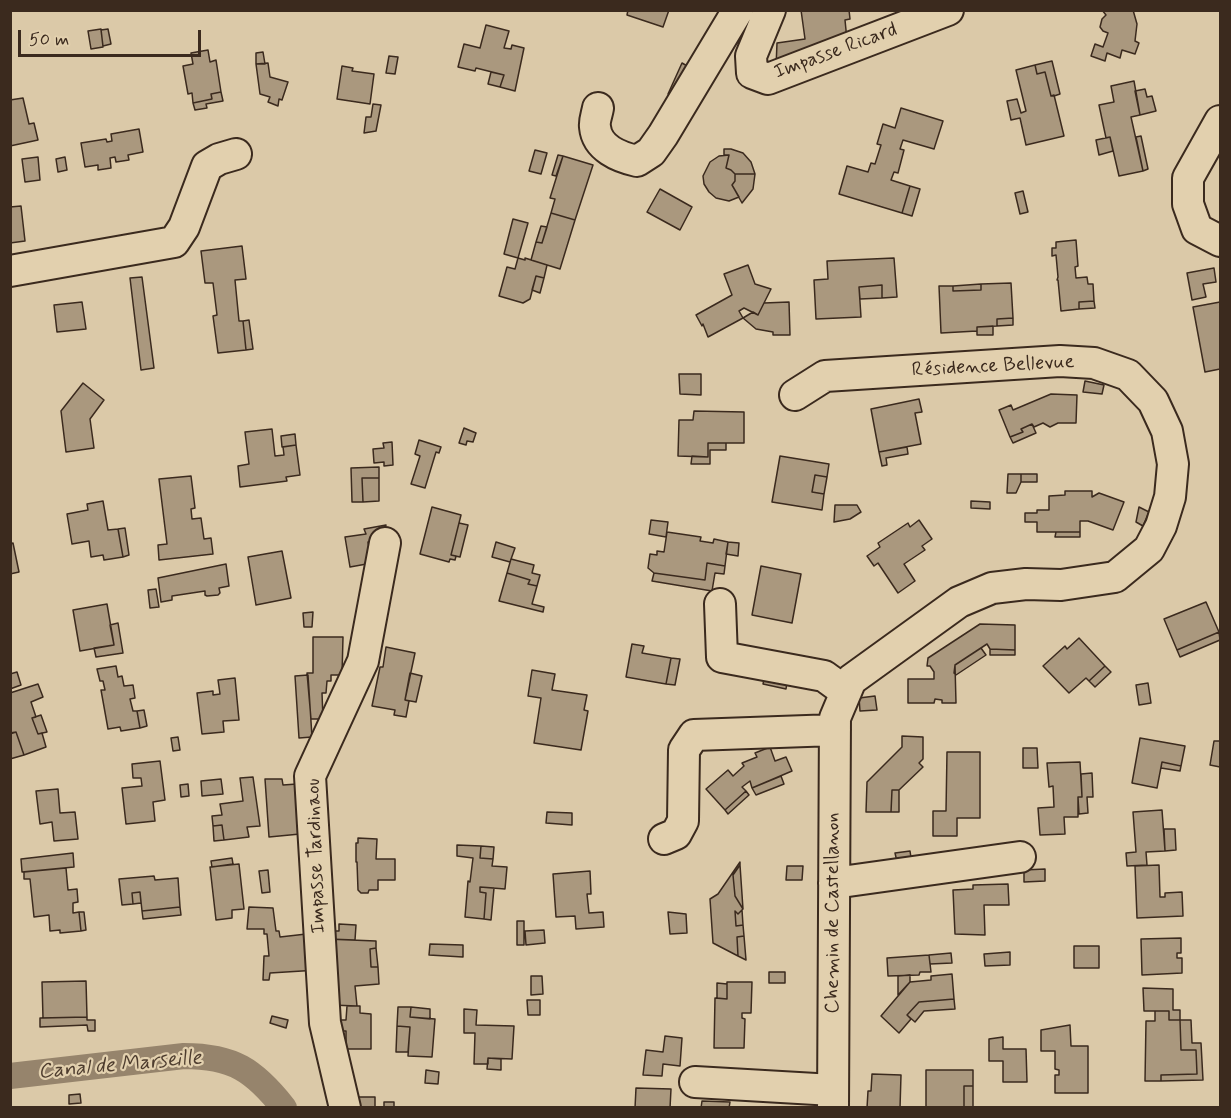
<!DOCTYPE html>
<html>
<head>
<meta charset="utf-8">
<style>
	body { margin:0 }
	#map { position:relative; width:1231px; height:1118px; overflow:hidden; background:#dbc9a8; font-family:Mynerve,sans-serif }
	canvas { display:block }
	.frame { position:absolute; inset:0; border:12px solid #3b2a1e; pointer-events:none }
	.scale { position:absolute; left:18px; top:30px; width:183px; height:27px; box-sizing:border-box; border:3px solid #3b2a1e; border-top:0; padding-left:8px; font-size:18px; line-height:21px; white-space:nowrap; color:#3b2a1e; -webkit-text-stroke:4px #e2d0ae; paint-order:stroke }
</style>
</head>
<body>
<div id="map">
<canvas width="1231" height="1118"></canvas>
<div class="frame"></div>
<div class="scale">50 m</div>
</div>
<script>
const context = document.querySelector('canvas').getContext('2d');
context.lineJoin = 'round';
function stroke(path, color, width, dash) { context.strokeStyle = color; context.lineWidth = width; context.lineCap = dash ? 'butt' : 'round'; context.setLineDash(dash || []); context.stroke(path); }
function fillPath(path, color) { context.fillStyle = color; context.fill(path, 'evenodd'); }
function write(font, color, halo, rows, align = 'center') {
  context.font = font + ' Mynerve,sans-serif'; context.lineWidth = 4.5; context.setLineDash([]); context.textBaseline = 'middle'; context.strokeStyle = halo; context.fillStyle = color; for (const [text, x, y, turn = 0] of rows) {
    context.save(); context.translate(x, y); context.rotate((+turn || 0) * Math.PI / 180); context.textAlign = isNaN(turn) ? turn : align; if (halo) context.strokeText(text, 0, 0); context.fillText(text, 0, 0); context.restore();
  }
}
const canal = new Path2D(`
	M 10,1076 L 184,1056 C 233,1056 254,1070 284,1108`);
const building = new Path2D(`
	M 628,10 L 669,10 L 663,27 L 627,15 Z
	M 801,10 L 849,10 L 850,19 L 845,20 L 847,40 L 776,67 L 777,43 L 805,39 Z
	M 1102,10 L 1133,10 L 1137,24 L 1135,41 L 1139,43 L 1135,54 L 1122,50 L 1120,58 L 1107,53 L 1105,61 L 1091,56 L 1095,44 L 1103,47 L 1108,33 L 1103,31 L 1100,27 L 1102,19 L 1106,15 Z
	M 486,25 L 509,31 L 504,48 L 511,49 L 512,45 L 524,48 L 515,91 L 500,87 L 504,75 L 476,68 L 475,71 L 458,67 L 464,44 L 480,48 Z
	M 101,29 L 103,47 L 91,49 L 88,31 Z
	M 108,29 L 111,44 L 103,46 L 101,30 Z
	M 208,50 L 210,62 L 216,60 L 221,92 L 211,94 L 212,99 L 193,103 L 192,93 L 188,94 L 183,66 L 193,64 L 191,53 Z
	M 263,52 L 265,64 L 256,64 L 256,53 Z
	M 389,56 L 398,57 L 395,74 L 386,73 Z
	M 1052,61 L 1060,94 L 1054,96 L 1051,96 L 1045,72 L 1037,74 L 1035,65 Z
	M 268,63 L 270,77 L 288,82 L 282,100 L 279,99 L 278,106 L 268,102 L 270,97 L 260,94 L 256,64 Z
	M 682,63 L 689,67 L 674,98 L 668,94 Z
	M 1035,65 L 1037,74 L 1045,72 L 1051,96 L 1054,95 L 1064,136 L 1026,145 L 1020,118 L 1011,120 L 1007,101 L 1017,99 L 1021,113 L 1026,111 L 1016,70 Z
	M 342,66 L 353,68 L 352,71 L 374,74 L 370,104 L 337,99 Z
	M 491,72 L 504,75 L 500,87 L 488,84 Z
	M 1134,81 L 1140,115 L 1131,117 L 1143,171 L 1119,176 L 1110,137 L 1106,138 L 1099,105 L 1114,102 L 1111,86 Z
	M 1145,89 L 1147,97 L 1152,96 L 1156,111 L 1140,115 L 1135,91 Z
	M 221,92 L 223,101 L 206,104 L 207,108 L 195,110 L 193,103 L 212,99 L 211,94 Z
	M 23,98 L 29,124 L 34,123 L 38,140 L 10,146 L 10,100 Z
	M 373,104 L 381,105 L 376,131 L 364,133 L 366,117 L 371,117 Z
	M 901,108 L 943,121 L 934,149 L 903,140 L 900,149 L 904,150 L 898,173 L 894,172 L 891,180 L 910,186 L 902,213 L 839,194 L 847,166 L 868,172 L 871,163 L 875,164 L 881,145 L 877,144 L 883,124 L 895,128 Z
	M 139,129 L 143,152 L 128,155 L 129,160 L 116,162 L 115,157 L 110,158 L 111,168 L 98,170 L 98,165 L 85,167 L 81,143 L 106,139 L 107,142 L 112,141 L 111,134 Z
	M 1141,136 L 1148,169 L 1143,171 L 1136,137 Z
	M 1110,137 L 1113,151 L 1099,155 L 1096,140 Z
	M 724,149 L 731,149 L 743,153 L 751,162 L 755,174 L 735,174 L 731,170 L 726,168 L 729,155 L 724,155 Z
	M 535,150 L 547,153 L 541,174 L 529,171 Z
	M 558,155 L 563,156 L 556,176 L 552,175 Z
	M 729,155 L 726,168 L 731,170 L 735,174 L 735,181 L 732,185 L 739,197 L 729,201 L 716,198 L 709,192 L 704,184 L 703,176 L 710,162 L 719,156 Z
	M 563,156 L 593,165 L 575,220 L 551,213 L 555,199 L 550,198 Z
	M 38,157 L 40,180 L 25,182 L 22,159 Z
	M 65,157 L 67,170 L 58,172 L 56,159 Z
	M 735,174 L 755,174 L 753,189 L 742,203 L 732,185 L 735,181 Z
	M 910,186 L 920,189 L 912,216 L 902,213 Z
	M 660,189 L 692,207 L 680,230 L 647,212 Z
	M 1023,191 L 1028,212 L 1020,214 L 1015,193 Z
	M 21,206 L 25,241 L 10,243 L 10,207 Z
	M 551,213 L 575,220 L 560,269 L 531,260 L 536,242 L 542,243 Z
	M 513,219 L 528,223 L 518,258 L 504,254 Z
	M 541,226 L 547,227 L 542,243 L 536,242 Z
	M 1076,240 L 1078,266 L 1075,267 L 1076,278 L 1087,277 L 1088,284 L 1093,284 L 1094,301 L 1079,302 L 1079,309 L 1061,311 L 1058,280 L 1057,280 L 1058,277 L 1056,255 L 1052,256 L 1052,248 L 1056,248 L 1056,242 Z
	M 242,246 L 246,279 L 235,280 L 239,321 L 243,321 L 246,350 L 218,353 L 213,316 L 217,315 L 213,283 L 205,283 L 201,251 Z
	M 518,258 L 525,260 L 525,258 L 547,265 L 544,278 L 536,276 L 530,299 L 523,303 L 499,296 L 507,267 L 515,269 Z
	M 894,258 L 897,297 L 882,298 L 882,285 L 859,287 L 861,317 L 816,319 L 814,280 L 828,279 L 827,261 Z
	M 748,265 L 755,284 L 771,289 L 758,315 L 744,308 L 739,311 L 743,318 L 708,337 L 703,324 L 702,326 L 696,315 L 732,295 L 724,274 Z
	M 1214,268 L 1216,282 L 1203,284 L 1206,297 L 1192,300 L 1187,273 Z
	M 536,276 L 544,278 L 540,293 L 532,290 Z
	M 142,277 L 154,368 L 141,370 L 130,278 Z
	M 1011,283 L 1013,318 L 997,319 L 997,326 L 977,327 L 977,331 L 941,333 L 939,286 L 953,286 L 953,291 L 981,290 L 981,284 Z
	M 981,284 L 981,290 L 953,291 L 953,286 Z
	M 882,285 L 882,298 L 860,299 L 859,287 Z
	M 1094,301 L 1095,308 L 1079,309 L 1079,302 Z
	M 82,302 L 86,329 L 57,332 L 54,305 Z
	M 789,302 L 790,335 L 773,335 L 773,332 L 756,329 L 743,318 L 753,312 L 758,315 L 764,303 Z
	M 1220,302 L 1220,369 L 1205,372 L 1193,307 Z
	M 1013,318 L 1013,325 L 997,326 L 997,319 Z
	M 249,320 L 253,349 L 246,350 L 243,321 Z
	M 993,326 L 993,335 L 977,335 L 977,327 Z
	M 679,374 L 701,374 L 701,395 L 680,394 Z
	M 1085,381 L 1104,385 L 1102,394 L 1083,392 Z
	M 83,383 L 104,400 L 90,419 L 94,448 L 66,452 L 61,411 Z
	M 1051,394 L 1077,395 L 1076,423 L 1058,423 L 1050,427 L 1043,423 L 1034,427 L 1032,424 L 1021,429 L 1023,432 L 1010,437 L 999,410 L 1011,405 L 1013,410 Z
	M 919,399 L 922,412 L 915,413 L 921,444 L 879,452 L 871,409 Z
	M 694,411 L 744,412 L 744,443 L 708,443 L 708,457 L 678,456 L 679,420 L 693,420 Z
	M 1032,424 L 1036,433 L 1013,443 L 1010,437 L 1023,432 L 1021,429 Z
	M 464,428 L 476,433 L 473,442 L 467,441 L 466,445 L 459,443 Z
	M 272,429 L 275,456 L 284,455 L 283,447 L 296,445 L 300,475 L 286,477 L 287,481 L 240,487 L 238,466 L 249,464 L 245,432 Z
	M 295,434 L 296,445 L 282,447 L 281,436 Z
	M 419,440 L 441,447 L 439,453 L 436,452 L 425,488 L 411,484 L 420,456 L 415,454 Z
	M 392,442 L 393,465 L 384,466 L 384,462 L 374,463 L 373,449 L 384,448 L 383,443 Z
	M 708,443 L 726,443 L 726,450 L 710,450 L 710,464 L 691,464 L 692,456 L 708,457 Z
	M 907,447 L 908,454 L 886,458 L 887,465 L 882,466 L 879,452 Z
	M 780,456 L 829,464 L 827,477 L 815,475 L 812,492 L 824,494 L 822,510 L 772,502 Z
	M 379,467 L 379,478 L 362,478 L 363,502 L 352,502 L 351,468 Z
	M 1008,474 L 1021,474 L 1021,482 L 1016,493 L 1007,493 Z
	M 1021,474 L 1037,474 L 1037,482 L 1021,482 Z
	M 815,475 L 827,477 L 824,494 L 812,492 Z
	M 191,476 L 195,508 L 191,509 L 192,519 L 201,518 L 204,539 L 211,538 L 213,554 L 159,560 L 158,545 L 167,544 L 159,479 Z
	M 362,478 L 379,478 L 379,501 L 363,502 Z
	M 1065,491 L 1092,491 L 1092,497 L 1099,493 L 1124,502 L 1113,530 L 1088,521 L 1080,521 L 1080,532 L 1037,532 L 1037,522 L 1025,522 L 1025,513 L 1037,513 L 1037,510 L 1049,510 L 1049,496 L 1065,495 Z
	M 103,501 L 108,530 L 118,529 L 123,557 L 104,560 L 103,555 L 91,557 L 89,541 L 72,544 L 67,514 L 88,510 L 87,504 Z
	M 971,501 L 990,502 L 990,509 L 971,508 Z
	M 835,505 L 857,505 L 861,512 L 850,519 L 834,522 Z
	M 432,507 L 461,515 L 451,555 L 456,556 L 455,560 L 450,559 L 449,562 L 420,554 Z
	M 1139,507 L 1149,512 L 1143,526 L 1136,522 Z
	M 651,520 L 668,522 L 666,537 L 649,534 Z
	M 919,520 L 932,539 L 922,546 L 925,550 L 904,564 L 915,581 L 898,593 L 878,563 L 874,566 L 867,556 L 880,547 L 878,543 L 908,523 L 910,527 Z
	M 459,523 L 468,525 L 460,557 L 451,555 Z
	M 386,525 L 382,540 L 368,542 L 372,563 L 350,567 L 345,537 L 366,534 L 364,529 Z
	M 125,528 L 129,555 L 123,557 L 118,529 Z
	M 667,532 L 701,537 L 700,541 L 713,543 L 714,539 L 728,542 L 725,566 L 707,563 L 705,580 L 654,573 L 648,568 L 650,554 L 657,555 L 657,551 L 664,552 Z
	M 1056,532 L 1080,532 L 1080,537 L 1055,537 Z
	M 496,542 L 515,548 L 510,562 L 492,557 Z
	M 728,542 L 739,543 L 738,556 L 726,554 Z
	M 13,543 L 19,572 L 10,574 L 10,544 Z
	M 282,551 L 291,598 L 256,605 L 248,557 Z
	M 511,559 L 534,565 L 532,573 L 540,575 L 537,586 L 528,584 L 530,580 L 507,573 Z
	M 707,563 L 725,566 L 724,574 L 715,573 L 712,591 L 652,581 L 654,573 L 705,580 Z
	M 226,564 L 229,586 L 219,588 L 220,593 L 218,595 L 207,596 L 205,595 L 205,591 L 172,596 L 172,600 L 161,602 L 158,578 Z
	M 761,566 L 801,574 L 792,623 L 752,615 Z
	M 507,573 L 530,580 L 528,584 L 537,586 L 532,604 L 544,607 L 543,612 L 499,601 Z
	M 156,589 L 159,607 L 150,608 L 148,590 Z
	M 1206,602 L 1219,632 L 1177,650 L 1164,619 Z
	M 107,604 L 114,645 L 80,651 L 73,610 Z
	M 313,612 L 312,627 L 304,627 L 303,613 Z
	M 118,623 L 123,653 L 96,657 L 94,648 L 114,645 L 110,625 Z
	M 980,624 L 1015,625 L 1015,650 L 990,649 L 987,644 L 955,665 L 956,703 L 942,703 L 942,700 L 935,699 L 934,703 L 908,703 L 908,679 L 934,679 L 934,672 L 930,666 L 927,666 L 928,658 Z
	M 1219,632 L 1220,640 L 1180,657 L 1177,650 Z
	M 313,637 L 343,637 L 342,675 L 331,675 L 331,681 L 327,681 L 326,693 L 322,693 L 323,719 L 311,719 L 307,673 L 313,673 Z
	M 1079,638 L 1105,666 L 1089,681 L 1086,678 L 1069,693 L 1043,666 L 1065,646 L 1067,649 Z
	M 632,644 L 644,646 L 642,653 L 671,658 L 666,684 L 626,677 Z
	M 386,647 L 415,653 L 405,700 L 409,701 L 406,717 L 394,715 L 395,710 L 372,706 L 380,667 L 383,667 Z
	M 981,648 L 986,655 L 956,675 L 954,673 L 955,665 Z
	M 990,649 L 1015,650 L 1015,655 L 990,655 Z
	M 671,658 L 680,659 L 675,685 L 666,684 Z
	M 116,666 L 118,677 L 122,676 L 124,686 L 133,685 L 135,698 L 130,699 L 133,711 L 137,711 L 140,728 L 121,731 L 120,727 L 108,729 L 101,690 L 105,690 L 103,681 L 100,681 L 97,669 Z
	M 1105,666 L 1111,672 L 1095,687 L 1089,681 Z
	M 532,670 L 555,674 L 552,690 L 587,695 L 584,710 L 588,711 L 581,750 L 534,743 L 541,698 L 528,696 Z
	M 766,671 L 788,676 L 786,689 L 763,684 Z
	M 17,672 L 21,685 L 10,689 L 10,674 Z
	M 410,673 L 422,676 L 416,702 L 405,700 Z
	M 308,675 L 312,737 L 299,738 L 295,676 Z
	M 235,678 L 239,720 L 223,721 L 224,732 L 202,734 L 197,693 L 213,691 L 213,695 L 220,694 L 218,680 Z
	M 1148,683 L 1151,703 L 1139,705 L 1136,685 Z
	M 38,684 L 43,697 L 31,702 L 36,717 L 32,718 L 38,734 L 42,733 L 46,747 L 24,755 L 16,732 L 10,733 L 10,693 Z
	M 875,696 L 877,710 L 860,711 L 859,698 Z
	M 144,710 L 147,726 L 140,728 L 137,711 Z
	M 41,715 L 47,732 L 38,734 L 32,718 Z
	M 16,732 L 24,755 L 10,759 L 10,734 Z
	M 902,736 L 923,737 L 923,759 L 919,763 L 923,767 L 899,790 L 892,790 L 891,812 L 866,812 L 867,782 L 902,747 Z
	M 178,737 L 180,750 L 173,751 L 171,738 Z
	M 1140,738 L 1185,746 L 1181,766 L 1162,762 L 1157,788 L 1132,783 Z
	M 1214,741 L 1220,741 L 1220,767 L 1210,765 Z
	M 770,747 L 775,761 L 786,757 L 792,771 L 752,788 L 750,781 L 742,787 L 746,791 L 725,810 L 706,789 L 728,770 L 733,776 L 744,766 L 742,763 L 757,757 L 755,753 Z
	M 1023,748 L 1037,748 L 1038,768 L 1023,768 Z
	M 947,752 L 980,752 L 980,818 L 957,818 L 957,836 L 933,836 L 933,811 L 946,811 Z
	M 160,761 L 165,800 L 153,802 L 155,821 L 126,824 L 122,788 L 142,786 L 141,778 L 133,778 L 132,764 Z
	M 1080,762 L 1082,797 L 1078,797 L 1078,817 L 1064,817 L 1065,834 L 1040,835 L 1038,808 L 1054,807 L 1053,786 L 1049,787 L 1047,763 Z
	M 1162,762 L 1181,766 L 1180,771 L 1161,768 Z
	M 1092,773 L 1093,797 L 1087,797 L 1088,813 L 1079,814 L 1078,797 L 1082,797 L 1081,774 Z
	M 781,776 L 784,784 L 756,795 L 752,788 Z
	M 253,777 L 260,826 L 247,827 L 249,837 L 224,840 L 222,825 L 213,826 L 212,816 L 222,815 L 220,804 L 243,801 L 240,778 Z
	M 221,779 L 223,794 L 202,796 L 201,781 Z
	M 265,779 L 282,779 L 283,785 L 297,784 L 300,834 L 269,837 Z
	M 188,784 L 189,796 L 181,797 L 180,785 Z
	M 58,789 L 60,813 L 75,812 L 78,839 L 54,841 L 52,822 L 40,824 L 36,791 Z
	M 892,790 L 899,790 L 899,812 L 891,812 Z
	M 746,791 L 749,795 L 728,814 L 725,810 Z
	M 1162,810 L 1165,851 L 1146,852 L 1147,865 L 1127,866 L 1126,853 L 1136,852 L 1133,812 Z
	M 547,812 L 572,813 L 572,825 L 546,823 Z
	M 222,825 L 224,840 L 214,841 L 213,826 Z
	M 1164,829 L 1175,829 L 1176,850 L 1165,851 Z
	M 358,838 L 377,839 L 376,859 L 395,859 L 395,880 L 378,880 L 378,890 L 369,890 L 368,893 L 361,893 L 358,890 L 357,862 L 356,862 L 356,843 L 358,843 Z
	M 457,845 L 481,846 L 480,858 L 493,859 L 492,866 L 507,867 L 505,889 L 480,887 L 480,892 L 486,893 L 484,919 L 465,917 L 468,881 L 470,882 L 473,858 L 457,856 Z
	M 481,846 L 494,847 L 493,859 L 480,858 Z
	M 910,851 L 912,864 L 898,866 L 895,853 Z
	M 73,853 L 74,867 L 22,872 L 21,859 Z
	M 232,858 L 233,864 L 212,867 L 211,861 Z
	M 740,862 L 740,865 L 733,875 L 735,896 L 743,909 L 738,914 L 735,911 L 736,926 L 743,925 L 744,936 L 737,937 L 738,956 L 713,943 L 710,899 L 718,894 Z
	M 239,864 L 244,909 L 232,910 L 232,918 L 216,920 L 210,867 Z
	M 740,865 L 743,909 L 735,896 L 733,875 Z
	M 1159,865 L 1160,897 L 1165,897 L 1165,893 L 1182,892 L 1183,916 L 1137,918 L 1135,866 Z
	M 787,866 L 803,866 L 802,880 L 786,880 Z
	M 66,868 L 68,890 L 77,889 L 78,902 L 73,903 L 73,913 L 79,912 L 81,931 L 60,933 L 60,930 L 50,931 L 49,915 L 34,917 L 30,879 L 24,879 L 24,872 Z
	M 1045,869 L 1045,881 L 1024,882 L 1024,870 Z
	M 268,870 L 270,892 L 262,893 L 259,871 Z
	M 590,871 L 591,894 L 587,894 L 589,913 L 603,912 L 604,927 L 576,929 L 575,916 L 556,917 L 553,874 Z
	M 154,876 L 155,880 L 178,878 L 180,907 L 142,911 L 140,892 L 132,893 L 133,904 L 122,905 L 119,879 Z
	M 1008,884 L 1009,905 L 984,905 L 985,935 L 955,934 L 953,890 L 973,889 L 973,885 Z
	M 480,887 L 494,888 L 491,920 L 484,919 L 486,893 L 480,892 Z
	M 140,892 L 141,903 L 133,904 L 132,893 Z
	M 180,907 L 181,915 L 143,919 L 142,911 Z
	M 249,907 L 273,908 L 276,931 L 279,931 L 280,937 L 315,933 L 318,970 L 270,973 L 269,980 L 263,980 L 264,956 L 269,956 L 267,934 L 264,934 L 264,929 L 247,929 Z
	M 742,910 L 743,925 L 736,926 L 735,911 L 738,914 Z
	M 79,912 L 84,912 L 86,930 L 81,931 Z
	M 668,912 L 686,914 L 687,933 L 670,934 Z
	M 517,921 L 524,921 L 524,945 L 517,945 Z
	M 339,924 L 356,925 L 355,940 L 328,939 L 328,931 L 339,931 Z
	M 544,930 L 545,943 L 526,945 L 525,931 Z
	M 744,936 L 746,960 L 738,956 L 737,937 Z
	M 1181,938 L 1181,953 L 1177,953 L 1177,958 L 1182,958 L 1182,973 L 1142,975 L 1141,939 Z
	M 326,939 L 376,941 L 376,948 L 370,949 L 371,967 L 378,967 L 379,984 L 355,986 L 357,1006 L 331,1005 Z
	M 430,944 L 463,945 L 463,957 L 429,955 Z
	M 1074,946 L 1099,946 L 1099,968 L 1074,968 Z
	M 376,948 L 378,967 L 371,967 L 370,949 Z
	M 1010,952 L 1010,965 L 985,966 L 984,954 Z
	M 951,953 L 952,963 L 930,964 L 929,955 Z
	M 929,955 L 931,972 L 920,972 L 919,975 L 888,976 L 887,958 Z
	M 769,972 L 785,972 L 785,983 L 769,983 Z
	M 952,974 L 954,999 L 919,1002 L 907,1015 L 911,1019 L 899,1033 L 881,1016 L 910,982 L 931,980 L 931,976 Z
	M 910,975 L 910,982 L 898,995 L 898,976 Z
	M 531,976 L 542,976 L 543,994 L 531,995 Z
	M 86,981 L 87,1017 L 43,1018 L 42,982 Z
	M 727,982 L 752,982 L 751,1013 L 742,1013 L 742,1018 L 745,1019 L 744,1048 L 714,1048 L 715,998 L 727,999 Z
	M 717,983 L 727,984 L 727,999 L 717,998 Z
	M 1143,988 L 1173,989 L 1173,1010 L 1180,1010 L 1180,1020 L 1169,1020 L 1169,1011 L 1144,1011 Z
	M 954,999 L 955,1009 L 924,1011 L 915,1022 L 907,1015 L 919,1002 Z
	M 527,1000 L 540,1000 L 540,1015 L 528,1015 Z
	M 347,1006 L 360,1006 L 360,1013 L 371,1014 L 371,1049 L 346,1049 L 346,1031 L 338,1031 L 338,1020 L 346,1020 Z
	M 398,1007 L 411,1007 L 410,1017 L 435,1019 L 432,1057 L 408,1056 L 410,1027 L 397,1026 Z
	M 411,1007 L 430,1009 L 430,1019 L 410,1017 Z
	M 464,1009 L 477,1010 L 476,1025 L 514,1026 L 512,1059 L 488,1058 L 488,1064 L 474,1064 L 475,1033 L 464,1033 Z
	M 1155,1011 L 1169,1011 L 1169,1020 L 1180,1020 L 1181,1050 L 1196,1050 L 1197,1074 L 1161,1075 L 1161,1081 L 1145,1081 L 1146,1021 L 1155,1021 Z
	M 272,1016 L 288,1020 L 286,1028 L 270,1023 Z
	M 87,1017 L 87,1020 L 95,1020 L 95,1031 L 88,1031 L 87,1025 L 40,1027 L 40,1018 Z
	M 1180,1020 L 1191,1020 L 1192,1043 L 1201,1043 L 1203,1080 L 1161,1081 L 1161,1075 L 1197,1074 L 1196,1050 L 1181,1050 Z
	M 1070,1025 L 1071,1046 L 1088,1046 L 1088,1093 L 1055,1093 L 1055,1075 L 1059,1075 L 1059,1070 L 1055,1069 L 1055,1051 L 1041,1051 L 1041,1030 Z
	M 397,1026 L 410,1027 L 408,1052 L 396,1052 Z
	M 665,1036 L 682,1038 L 680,1066 L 663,1064 L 662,1076 L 643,1075 L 646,1050 L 663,1052 Z
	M 1003,1037 L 1003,1049 L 1026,1049 L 1027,1082 L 1003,1082 L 1003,1061 L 989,1061 L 989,1039 Z
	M 488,1058 L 501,1059 L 501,1070 L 487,1069 Z
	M 426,1070 L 439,1072 L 438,1084 L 425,1083 Z
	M 926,1070 L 973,1070 L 973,1086 L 964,1086 L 964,1108 L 926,1107 Z
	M 872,1074 L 901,1075 L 900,1108 L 867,1108 L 868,1091 L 871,1091 Z
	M 964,1086 L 973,1086 L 973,1108 L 964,1108 Z
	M 636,1088 L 671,1089 L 670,1108 L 635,1108 Z
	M 80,1094 L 81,1103 L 69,1104 L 69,1095 Z
	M 359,1097 L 375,1097 L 375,1107 L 384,1107 L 384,1102 L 394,1102 L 394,1107 L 412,1108 L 359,1108 Z
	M 702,1101 L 730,1102 L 729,1108 L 701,1108 Z`);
const minor = new Path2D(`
	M 770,10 L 751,56 L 752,73 L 768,79 L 948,10
	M 598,108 C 597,114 594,121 595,127 C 597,148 619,157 637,161 L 651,152 L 663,135 L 738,10
	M 1220,121 L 1188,178 L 1188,204 L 1197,229 L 1220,241
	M 10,271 L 174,242 L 184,227 L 207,166 L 219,159 L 236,154
	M 795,395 L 825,376 L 1060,361 L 1094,363 L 1128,375 L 1153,401 L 1167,431 L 1173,464 L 1170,497 L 1161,526 L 1149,549 L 1115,577 L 1061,585 L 1026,584 L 992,588 L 959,602 L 851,680 L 835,718 L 833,1108
	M 720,604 L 722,657 L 824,676 L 846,692
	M 664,839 L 676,834 L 683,821 L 684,750 L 694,735 L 835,730
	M 834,883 L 1020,857
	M 695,1082 L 833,1090
	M 345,1108 L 325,1023 L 310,776 L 363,661 L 385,543`);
const streetNames = [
	["Impasse Ricard",836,52,-20],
	["Résidence Bellevue",993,367,-3],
	["Impasse Tardinaou",317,856,-92],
	["Chemin de Castellanon",834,913,-90]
];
const waterNames = [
	["Canal de Marseille",120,1066,-5]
];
stroke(canal, '#96846c', 26);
fillPath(building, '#aa987e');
stroke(building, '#3b2a1e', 1.5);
stroke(minor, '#3b2a1e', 34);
stroke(minor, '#e2d0ae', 30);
write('20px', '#3b2a1e', '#e2d0ae', streetNames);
write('italic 21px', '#4d3c2e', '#e2d0ae', waterNames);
</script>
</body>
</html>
